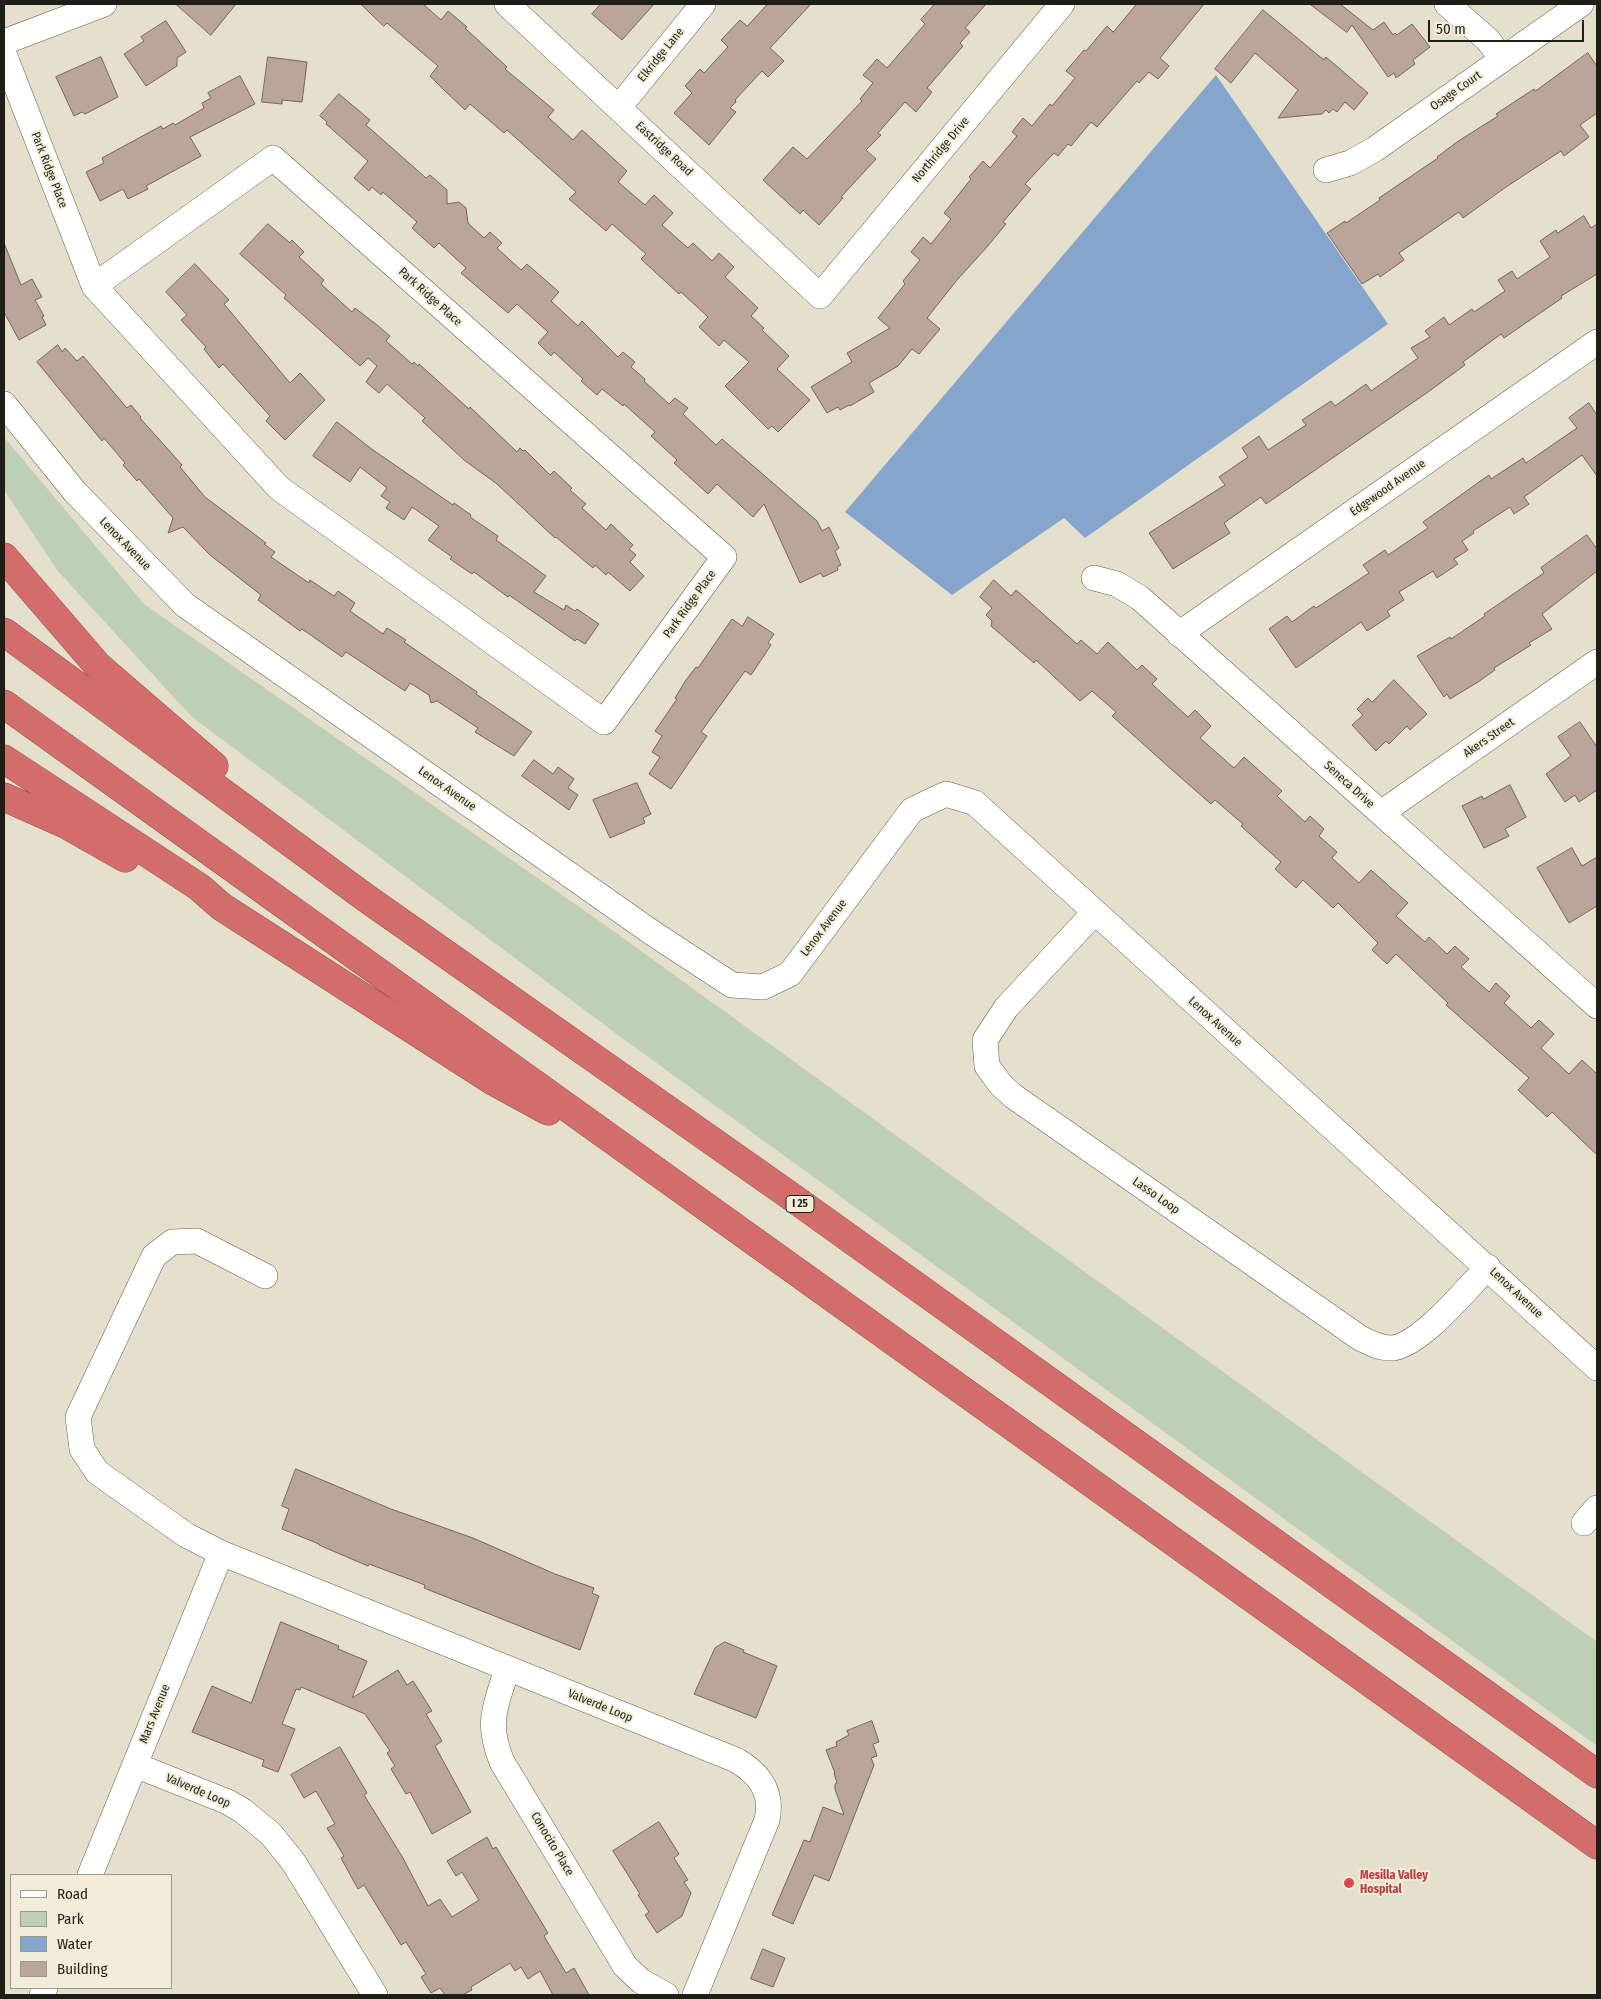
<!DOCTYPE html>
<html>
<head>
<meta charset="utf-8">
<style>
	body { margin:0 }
	#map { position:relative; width:1601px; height:1999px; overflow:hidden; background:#e4e0cb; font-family:"Fira Sans Condensed",sans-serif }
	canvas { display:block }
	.frame { position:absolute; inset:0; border:5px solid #1f1e16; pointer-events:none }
	.legend { position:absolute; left:10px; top:1874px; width:162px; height:115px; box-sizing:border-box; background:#f1edd8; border:1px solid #9d9a8a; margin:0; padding:6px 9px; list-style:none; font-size:15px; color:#1f1e16 }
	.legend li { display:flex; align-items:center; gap:10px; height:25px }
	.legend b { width:25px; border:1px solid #9d9a8a }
	.scale { position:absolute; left:1428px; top:20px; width:156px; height:22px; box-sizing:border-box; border:2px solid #1f1e16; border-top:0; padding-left:6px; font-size:15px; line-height:18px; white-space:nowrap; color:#1f1e16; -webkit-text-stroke:4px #f1edd8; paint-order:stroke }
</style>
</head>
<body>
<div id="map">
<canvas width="1601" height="1999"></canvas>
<div class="frame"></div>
<ul class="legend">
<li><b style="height:6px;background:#fff"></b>Road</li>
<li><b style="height:14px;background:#bdd0b4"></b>Park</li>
<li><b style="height:14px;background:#86a5cd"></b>Water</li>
<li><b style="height:14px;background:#b9a599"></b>Building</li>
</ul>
<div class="scale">50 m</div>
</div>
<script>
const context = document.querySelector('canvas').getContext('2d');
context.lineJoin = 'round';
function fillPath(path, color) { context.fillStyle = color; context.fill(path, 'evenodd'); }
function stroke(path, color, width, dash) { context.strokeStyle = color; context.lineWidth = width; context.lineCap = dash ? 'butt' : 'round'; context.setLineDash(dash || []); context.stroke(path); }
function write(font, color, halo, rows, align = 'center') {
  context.font = font + ' "Fira Sans Condensed",sans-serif'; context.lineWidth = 4; context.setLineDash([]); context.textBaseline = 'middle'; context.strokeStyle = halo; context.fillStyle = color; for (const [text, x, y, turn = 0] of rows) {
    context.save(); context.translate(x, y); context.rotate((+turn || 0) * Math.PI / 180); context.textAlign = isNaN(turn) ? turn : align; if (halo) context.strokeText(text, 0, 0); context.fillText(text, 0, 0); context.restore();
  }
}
const green = new Path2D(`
	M 4,437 L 144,604 L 605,925 L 1597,1642 L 1597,1746 L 618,1035 L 192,717 L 57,570 L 4,490 Z`);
const water = new Path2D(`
	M 1216,75 L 1388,324 L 1085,538 L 1064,518 L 952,595 L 845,512 Z`);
const building = new Path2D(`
	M 176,4 L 236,4 L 211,35 Z
	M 361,4 L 423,4 L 441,20 L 448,11 L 467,27 L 465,28 L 507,67 L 505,69 L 554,110 L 548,117 L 573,140 L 582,130 L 627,171 L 618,182 L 645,205 L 654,195 L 673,213 L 662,225 L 688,248 L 693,243 L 712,261 L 719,253 L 734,267 L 725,277 L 758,308 L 751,316 L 764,328 L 762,330 L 789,356 L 777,369 L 810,400 L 778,432 L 772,426 L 768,429 L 725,386 L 749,362 L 724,340 L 719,346 L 699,327 L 708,317 L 681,292 L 679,294 L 641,259 L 646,254 L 612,224 L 606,231 L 569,199 L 576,192 L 507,130 L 504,133 L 470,104 L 465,110 L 444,90 L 430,76 L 438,66 L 387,23 L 384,26 Z
	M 601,4 L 654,4 L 622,40 L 592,14 Z
	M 768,4 L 811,4 L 770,48 L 784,61 L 768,77 L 762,71 L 735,100 L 736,102 L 730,108 L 736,112 L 709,145 L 674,113 L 692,93 L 685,86 L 700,69 L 704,73 L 728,47 L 721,40 L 740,20 L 747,26 Z
	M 935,4 L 986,4 L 965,28 L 970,32 L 960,43 L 963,46 L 927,88 L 932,92 L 916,112 L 905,102 L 878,133 L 881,135 L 866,150 L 876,159 L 841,197 L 843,198 L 819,225 L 803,210 L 800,214 L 763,180 L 793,147 L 807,159 L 862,101 L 860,99 L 873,83 L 863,75 L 877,59 L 887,68 L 925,24 L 921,20 Z
	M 1137,4 L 1204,4 L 1160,58 L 1169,66 L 1158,79 L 1149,72 L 1139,83 L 1137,81 L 1097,127 L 1091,122 L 1071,146 L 1068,144 L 1058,156 L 1054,153 L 1025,184 L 1031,189 L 1003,222 L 1006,224 L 986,248 L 957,280 L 927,318 L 940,329 L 919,354 L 912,349 L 898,366 L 869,383 L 874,392 L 850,406 L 849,405 L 840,410 L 838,407 L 827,413 L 811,387 L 852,362 L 847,353 L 890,328 L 878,318 L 905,284 L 903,281 L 920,260 L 911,252 L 923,237 L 931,244 L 951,219 L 944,213 L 971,179 L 969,177 L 983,161 L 990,168 L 1017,136 L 1012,132 L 1023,118 L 1032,126 L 1050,104 L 1052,106 L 1075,78 L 1066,71 L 1084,50 L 1086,51 L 1107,26 L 1113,32 Z
	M 1310,4 L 1340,4 L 1373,30 L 1384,22 L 1393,35 L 1395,33 L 1397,35 L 1412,24 L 1430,47 L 1413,60 L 1415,64 L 1396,78 L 1394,73 L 1388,77 L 1352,25 L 1347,32 Z
	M 1263,10 L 1324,60 L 1326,57 L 1368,93 L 1354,110 L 1345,102 L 1337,112 L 1333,109 L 1329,113 L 1326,110 L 1322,114 L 1278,118 L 1298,90 L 1255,53 L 1231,83 L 1215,69 Z
	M 166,21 L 186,52 L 177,58 L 177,66 L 146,86 L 124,54 L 144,41 L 141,37 Z
	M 1588,53 L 1597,66 L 1597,113 L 1580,125 L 1589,137 L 1564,156 L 1561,151 L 1506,187 L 1463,218 L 1459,212 L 1399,253 L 1404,260 L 1380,277 L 1378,274 L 1362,284 L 1327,233 L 1345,221 L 1346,223 L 1380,200 L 1379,198 L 1438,158 L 1437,157 L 1457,142 L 1498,116 L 1496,114 L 1534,89 L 1535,91 Z
	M 101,57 L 118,97 L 85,114 L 82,112 L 74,116 L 56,77 Z
	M 268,57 L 307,62 L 302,102 L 282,100 L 282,104 L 262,102 Z
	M 240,76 L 255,104 L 190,137 L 201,156 L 146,186 L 148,189 L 128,199 L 123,189 L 100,201 L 86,172 L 104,163 L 102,158 L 161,126 L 163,129 L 173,123 L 175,125 L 204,108 L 202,103 L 211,98 L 208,93 Z
	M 339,94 L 370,120 L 366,125 L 426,178 L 430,175 L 447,190 L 447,204 L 459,202 L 466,208 L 468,223 L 484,238 L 490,232 L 502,243 L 497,248 L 521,270 L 527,264 L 559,292 L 551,301 L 578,326 L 582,321 L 618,357 L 623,352 L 635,362 L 631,367 L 645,379 L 644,381 L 669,404 L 675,398 L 688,408 L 683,414 L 716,445 L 722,439 L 817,521 L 822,531 L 829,527 L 839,548 L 835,551 L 841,565 L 837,567 L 838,570 L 823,577 L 821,573 L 800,583 L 764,504 L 753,517 L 717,484 L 708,494 L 674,463 L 677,460 L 651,436 L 655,432 L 624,404 L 623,406 L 602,389 L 597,395 L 581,381 L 583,379 L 554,352 L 551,356 L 538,343 L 548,332 L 517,304 L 508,313 L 461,273 L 466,268 L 439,243 L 434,248 L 412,228 L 417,222 L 383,192 L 381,195 L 372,187 L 369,191 L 354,178 L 368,161 L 326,124 L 327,122 L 320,116 Z
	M 1584,216 L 1591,228 L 1597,224 L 1597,274 L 1561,296 L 1562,298 L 1504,338 L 1501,334 L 1463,362 L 1465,365 L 1428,392 L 1266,504 L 1261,497 L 1224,523 L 1230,533 L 1173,569 L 1149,533 L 1225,485 L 1219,477 L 1248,457 L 1242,448 L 1259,436 L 1268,450 L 1306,425 L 1302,420 L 1331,401 L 1335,406 L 1366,384 L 1371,391 L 1418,358 L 1411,348 L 1430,337 L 1425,331 L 1444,317 L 1449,325 L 1472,309 L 1474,312 L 1505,291 L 1498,280 L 1512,271 L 1517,279 L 1550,257 L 1540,241 L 1556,230 L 1557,233 Z
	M 268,224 L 290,243 L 292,240 L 304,252 L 299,257 L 324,280 L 321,284 L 352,312 L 355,308 L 377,325 L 390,336 L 386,341 L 412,364 L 414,362 L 418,366 L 419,364 L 469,409 L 470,407 L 517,452 L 520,448 L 523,451 L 525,450 L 550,475 L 554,471 L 572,488 L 570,490 L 586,504 L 582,508 L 606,530 L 611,524 L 633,545 L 629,549 L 636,555 L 630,562 L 644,576 L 630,591 L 608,572 L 606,575 L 595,565 L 593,568 L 556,537 L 555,538 L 497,484 L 464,460 L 422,421 L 425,418 L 387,384 L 379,393 L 366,382 L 377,366 L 368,358 L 360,366 L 284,298 L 286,295 L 240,254 Z
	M 4,243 L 21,285 L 32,279 L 42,297 L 35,300 L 44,316 L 42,317 L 46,325 L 19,340 L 4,312 Z
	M 195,264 L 229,300 L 224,304 L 290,383 L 300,373 L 325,400 L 285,440 L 266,421 L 270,416 L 223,364 L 219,368 L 204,349 L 206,347 L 181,320 L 187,315 L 166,292 Z
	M 58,345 L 62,352 L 65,348 L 77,361 L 83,356 L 127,408 L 131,405 L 141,417 L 140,418 L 182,465 L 180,467 L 205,497 L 266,543 L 264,544 L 275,552 L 271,557 L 309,583 L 310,580 L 334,596 L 338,591 L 355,603 L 350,611 L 383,634 L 387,628 L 406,640 L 404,642 L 477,692 L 476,694 L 532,732 L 514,756 L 475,732 L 478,728 L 437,701 L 431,703 L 429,695 L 410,683 L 405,691 L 346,652 L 342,657 L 302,629 L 300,631 L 258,600 L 261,595 L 210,555 L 183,527 L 168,533 L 173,518 L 139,479 L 137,481 L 123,465 L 125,463 L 104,438 L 102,441 L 37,362 Z
	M 1589,403 L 1597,415 L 1597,476 L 1582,455 L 1524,497 L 1529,504 L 1514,514 L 1510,507 L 1473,531 L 1474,533 L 1462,541 L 1468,550 L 1454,559 L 1458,564 L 1437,578 L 1433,571 L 1399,592 L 1404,600 L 1387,611 L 1390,616 L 1367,631 L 1361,622 L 1296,668 L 1269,629 L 1287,616 L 1292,622 L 1314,606 L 1316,608 L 1369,573 L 1363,565 L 1385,550 L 1388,555 L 1428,528 L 1423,522 L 1489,475 L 1491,479 L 1523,458 L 1526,463 L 1577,428 L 1569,418 Z
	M 337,422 L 373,450 L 453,505 L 454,503 L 471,515 L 470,517 L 498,536 L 496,540 L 546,576 L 534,592 L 564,610 L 566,605 L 575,611 L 577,609 L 599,624 L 585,644 L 577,639 L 575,641 L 509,595 L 508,597 L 474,572 L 472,574 L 450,559 L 452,557 L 428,540 L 439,526 L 412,507 L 404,520 L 386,508 L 390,502 L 381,496 L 387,488 L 360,467 L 350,482 L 313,456 Z
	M 1587,535 L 1597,549 L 1597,571 L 1542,614 L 1552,629 L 1529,643 L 1531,645 L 1494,668 L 1495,670 L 1478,682 L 1450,699 L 1447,694 L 1444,697 L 1417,656 L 1450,637 L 1451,639 L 1485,616 L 1484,614 L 1544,573 L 1541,568 Z
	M 994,580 L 1011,596 L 1016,590 L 1077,644 L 1081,640 L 1097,654 L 1108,642 L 1137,670 L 1142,665 L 1157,679 L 1152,684 L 1188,717 L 1195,710 L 1211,726 L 1200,738 L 1234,768 L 1244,757 L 1282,791 L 1277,796 L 1305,822 L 1310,816 L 1324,829 L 1319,836 L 1337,852 L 1332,858 L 1359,883 L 1371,870 L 1408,903 L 1396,916 L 1425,942 L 1429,937 L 1447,954 L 1455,946 L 1469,959 L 1461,967 L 1489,992 L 1496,983 L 1510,996 L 1504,1003 L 1531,1028 L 1539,1020 L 1554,1034 L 1541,1048 L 1569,1074 L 1582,1060 L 1597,1074 L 1597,1155 L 1552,1112 L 1547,1117 L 1518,1090 L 1529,1078 L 1446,1005 L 1448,1003 L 1396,954 L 1387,964 L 1372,950 L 1378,943 L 1338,903 L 1333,908 L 1303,880 L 1296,888 L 1275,869 L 1281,862 L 1241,826 L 1243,824 L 1215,800 L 1211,804 L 1171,769 L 1112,716 L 1116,712 L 1092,691 L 1080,701 L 1036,660 L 1034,663 L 991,626 L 992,621 L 986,615 L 992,608 L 980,597 Z
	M 748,617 L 774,634 L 768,643 L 771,645 L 751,675 L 745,671 L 701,732 L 707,736 L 671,789 L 649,774 L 660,757 L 652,752 L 662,736 L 655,731 L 677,699 L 675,698 L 686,680 L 696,667 L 698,668 L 732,619 L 742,626 Z
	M 1394,680 L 1427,714 L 1410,730 L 1407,726 L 1389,744 L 1386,741 L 1376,751 L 1352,725 L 1363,715 L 1357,709 L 1368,698 L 1372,702 Z
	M 1580,722 L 1597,747 L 1597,790 L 1579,802 L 1575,795 L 1565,802 L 1546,774 L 1571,756 L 1558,737 Z
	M 534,760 L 553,774 L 558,767 L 574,779 L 568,788 L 578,795 L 569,810 L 522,776 Z
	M 637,783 L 651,814 L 643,818 L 645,823 L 610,838 L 593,800 Z
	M 1510,785 L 1526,817 L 1505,829 L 1509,836 L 1484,848 L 1462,806 L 1482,796 L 1483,799 Z
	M 1572,848 L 1582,866 L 1597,857 L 1597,906 L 1569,923 L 1537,868 Z
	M 296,1469 L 391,1509 L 473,1538 L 555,1574 L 594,1588 L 592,1593 L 599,1596 L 580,1650 L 424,1588 L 425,1585 L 369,1564 L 368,1566 L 319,1545 L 319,1544 L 282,1529 L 289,1509 L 282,1506 Z
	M 281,1622 L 339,1646 L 338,1649 L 367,1661 L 352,1698 L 398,1670 L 407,1685 L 413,1681 L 432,1711 L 426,1714 L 442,1741 L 435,1746 L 471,1812 L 432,1834 L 410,1792 L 406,1794 L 391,1769 L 395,1766 L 387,1753 L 390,1751 L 365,1714 L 301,1687 L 300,1690 L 296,1689 L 282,1724 L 295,1729 L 278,1772 L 262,1766 L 264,1760 L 192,1732 L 212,1686 L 251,1703 Z
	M 725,1642 L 744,1650 L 743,1652 L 777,1666 L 756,1718 L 694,1694 L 715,1648 Z
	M 872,1721 L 879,1742 L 873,1744 L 877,1756 L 871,1758 L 874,1765 L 829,1881 L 814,1875 L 793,1924 L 772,1915 L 804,1840 L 810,1842 L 823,1807 L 844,1815 L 835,1789 L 835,1784 L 837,1783 L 834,1773 L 835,1773 L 826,1750 L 837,1746 L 836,1742 L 849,1735 L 847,1731 Z
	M 340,1747 L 367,1793 L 364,1795 L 403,1858 L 428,1906 L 440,1899 L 452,1917 L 479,1900 L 462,1872 L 456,1876 L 447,1861 L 487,1837 L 493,1849 L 496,1847 L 548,1933 L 544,1936 L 566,1973 L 574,1968 L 589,1995 L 553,1995 L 540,1971 L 528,1979 L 521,1967 L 515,1971 L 510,1963 L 471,1987 L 472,1990 L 462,1995 L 445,1995 L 440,1988 L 431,1993 L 421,1977 L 426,1974 L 406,1942 L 401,1945 L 364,1885 L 358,1889 L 341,1858 L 344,1856 L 327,1828 L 335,1824 L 316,1791 L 304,1798 L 291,1775 Z
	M 659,1822 L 679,1854 L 674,1858 L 688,1880 L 684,1882 L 691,1893 L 682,1916 L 657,1933 L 645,1915 L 649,1912 L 638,1895 L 640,1894 L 613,1851 Z
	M 763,1949 L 785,1958 L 773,1987 L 751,1979 Z`);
const minor = new Path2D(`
	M 507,4 L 820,296 L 1062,4
	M 1447,4 L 1488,40 L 1502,59
	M 4,42 L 104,4
	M 4,54 L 94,286 L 279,488 L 604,722 L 724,557 L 273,158 L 94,286
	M 619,107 L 703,4
	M 1326,170 L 1350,163 L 1375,149 L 1581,4
	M 4,404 L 75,492 L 185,605 L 654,934 L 732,985 L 763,987 L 790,974 L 912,810 L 946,794 L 975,803 L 1597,1368
	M 1094,578 L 1117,584 L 1140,598 L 1597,1006
	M 1179,634 L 1597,342
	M 1381,813 L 1597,662
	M 1094,913 L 1006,1008 L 985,1040 L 987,1066 L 1001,1085 L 1013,1096 L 1360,1338 C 1370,1343 1381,1349 1393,1348 C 1422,1344 1467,1288 1488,1267
	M 265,1276 L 197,1241 L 172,1242 L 154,1256 L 78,1417 L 82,1449 L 97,1472 L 186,1535 L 221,1553 L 736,1760 C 760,1774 773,1792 767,1820 L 695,1995
	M 1584,1523 L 1597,1508
	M 507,1669 C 495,1708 486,1723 502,1762 L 625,1966 L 641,1981 L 666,1995
	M 135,1765 L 228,1802 L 243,1811 L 271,1834 L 294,1863 L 375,1995
	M 90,1875 L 221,1553
	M 42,1995 L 45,1988`);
const highway = new Path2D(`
	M 4,557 L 98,666 L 214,766
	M 4,632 L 366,898 L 789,1195 L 1597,1774
	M 4,704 L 1597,1845
	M 4,759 L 199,887 L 222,907 L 493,1081 L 548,1111
	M 4,797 L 65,824 L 125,858`);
const markers = [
	[1349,1883,6,"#e0444e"]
];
const shields = [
	[800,1204,28]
];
const shieldNames = [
	["I 25",800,1204]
];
const streetNames = [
	["Elkridge Lane",661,55,-51],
	["Osage Court",1456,91,-35],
	["Eastridge Road",664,149,43],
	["Northridge Drive",941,150,-50],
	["Park Ridge Place",49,170,69],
	["Park Ridge Place",430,297,42],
	["Edgewood Avenue",1388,488,-35],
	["Lenox Avenue",125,544,46],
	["Park Ridge Place",690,604,-54],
	["Akers Street",1489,738,-35],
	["Seneca Drive",1349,785,42],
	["Lenox Avenue",447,789,35],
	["Lenox Avenue",824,928,-53],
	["Lenox Avenue",1215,1022,42],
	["Lasso Loop",1156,1196,35],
	["Lenox Avenue",1516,1293,43],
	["Valverde Loop",600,1706,22],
	["Mars Avenue",155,1714,-68],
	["Valverde Loop",198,1791,23],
	["Conocito Place",552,1844,59]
];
const healthNames = [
	["Mesilla Valley",1360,1876],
	["Hospital",1360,1890]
];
fillPath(green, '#bdd0b4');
fillPath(water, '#86a5cd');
fillPath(building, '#b9a599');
stroke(building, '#766459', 1);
stroke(minor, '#64604e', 26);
stroke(highway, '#94514e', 29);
stroke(minor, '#fff', 25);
stroke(highway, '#d36d6c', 28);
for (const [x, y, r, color] of markers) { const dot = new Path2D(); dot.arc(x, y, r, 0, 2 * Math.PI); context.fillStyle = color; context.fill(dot); stroke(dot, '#f1edd8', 2); }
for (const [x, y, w] of shields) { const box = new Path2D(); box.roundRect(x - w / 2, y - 8.5, w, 17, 4); context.fillStyle = '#f1edd8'; context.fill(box); stroke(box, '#1f1e16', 1); }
write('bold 11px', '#1f1e16', null, shieldNames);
write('12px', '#1f1e16', '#f1edd8', streetNames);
write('bold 12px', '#be3a42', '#f1edd8', healthNames, 'left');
</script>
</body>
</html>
